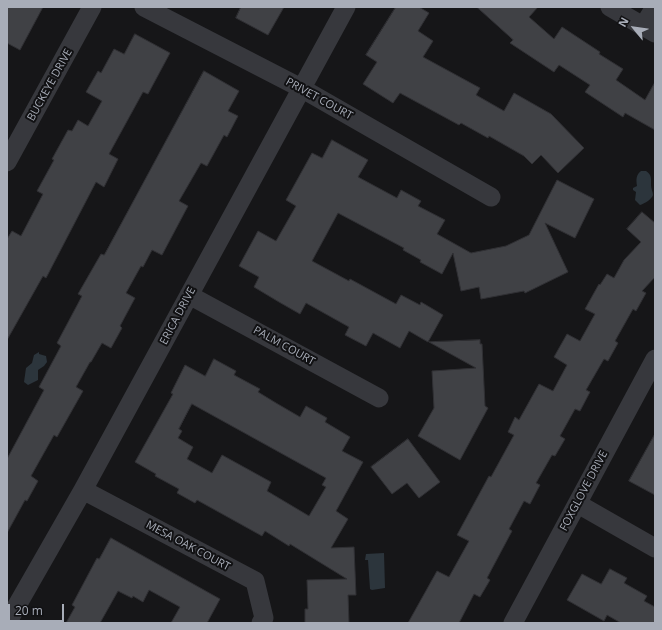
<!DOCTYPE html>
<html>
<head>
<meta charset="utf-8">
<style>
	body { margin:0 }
	#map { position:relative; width:662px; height:630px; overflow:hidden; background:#161618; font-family:"Open Sans",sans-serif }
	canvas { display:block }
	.frame { position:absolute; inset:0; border:8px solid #a8adb8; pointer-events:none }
	.north { position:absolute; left:614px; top:8px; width:40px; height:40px; -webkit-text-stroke:3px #111113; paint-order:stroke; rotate:299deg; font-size:11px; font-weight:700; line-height:16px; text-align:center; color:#a8adb8 }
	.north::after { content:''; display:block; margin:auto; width:14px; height:18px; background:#a8adb8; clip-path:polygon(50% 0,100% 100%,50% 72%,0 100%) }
	.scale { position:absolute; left:8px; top:604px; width:56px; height:18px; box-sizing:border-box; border:2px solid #a8adb8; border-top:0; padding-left:5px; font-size:12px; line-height:14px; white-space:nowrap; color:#a8adb8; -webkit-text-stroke:3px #111113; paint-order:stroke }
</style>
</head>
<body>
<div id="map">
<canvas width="662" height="630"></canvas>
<div class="frame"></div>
<div class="north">N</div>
<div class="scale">20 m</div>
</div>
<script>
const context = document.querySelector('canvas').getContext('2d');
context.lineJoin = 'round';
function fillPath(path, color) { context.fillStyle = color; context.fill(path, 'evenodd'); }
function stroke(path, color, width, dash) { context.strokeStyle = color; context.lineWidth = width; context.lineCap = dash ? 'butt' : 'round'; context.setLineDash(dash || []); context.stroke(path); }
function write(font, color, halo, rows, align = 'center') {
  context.font = font + ' "Open Sans",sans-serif'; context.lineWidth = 4; context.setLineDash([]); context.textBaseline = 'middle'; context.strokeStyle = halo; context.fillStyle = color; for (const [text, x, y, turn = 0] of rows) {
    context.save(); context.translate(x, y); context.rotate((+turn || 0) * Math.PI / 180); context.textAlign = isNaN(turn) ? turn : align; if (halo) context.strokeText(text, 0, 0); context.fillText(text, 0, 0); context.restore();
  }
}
const water = new Path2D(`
	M 641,171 L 646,171 C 652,175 651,179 651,185 C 651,189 653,192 653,195 C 652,199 644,204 640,205 L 635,200 L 636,192 L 633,190 L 633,188 L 637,186 C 636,179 636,175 641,171 Z
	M 39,352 L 39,354 L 46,356 L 47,362 L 44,366 L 38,370 L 38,380 L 28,385 L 24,382 L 26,368 L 32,363 L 34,355 Z
	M 384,553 L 385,588 L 372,590 L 370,589 L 368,560 L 365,560 L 366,554 Z`);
const building = new Path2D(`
	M 7,7 L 43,7 L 20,50 L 7,43 Z
	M 241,7 L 284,7 L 268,35 L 236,18 Z
	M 396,7 L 419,7 L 429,13 L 418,31 L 433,41 L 423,57 L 480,88 L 476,95 L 504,111 L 514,93 L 551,114 L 584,148 L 558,173 L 541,155 L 532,164 L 524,156 L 489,136 L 488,138 L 461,123 L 459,125 L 400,93 L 393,103 L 363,84 L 377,62 L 366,55 Z
	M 477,7 L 538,7 L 529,17 L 554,39 L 562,27 L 600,52 L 599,54 L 623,69 L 616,80 L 645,100 L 655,82 L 655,130 L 625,113 L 623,117 L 585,92 L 590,85 L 559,65 L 554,72 L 510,43 L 513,40 Z
	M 135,34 L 170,53 L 148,94 L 143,92 L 109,154 L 118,159 L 104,187 L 96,182 L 46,278 L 43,276 L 7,340 L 7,239 L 12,231 L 21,236 L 43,194 L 37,191 L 54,160 L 52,159 L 68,130 L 72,131 L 78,120 L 88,126 L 102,101 L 86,92 L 98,71 L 101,73 L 114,49 L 124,54 Z
	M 204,71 L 239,91 L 228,111 L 238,116 L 227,137 L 224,135 L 207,166 L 201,163 L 179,201 L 188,206 L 162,255 L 152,250 L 143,267 L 141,266 L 126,293 L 135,298 L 120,326 L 122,328 L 111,348 L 102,343 L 91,362 L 90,362 L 76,387 L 83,391 L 57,437 L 54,435 L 31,476 L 38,481 L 27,501 L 25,500 L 7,533 L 7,459 L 44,390 L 39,387 L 61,346 L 57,343 L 82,296 L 78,294 L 101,254 L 104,255 Z
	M 332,140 L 368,160 L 358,177 L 397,198 L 401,190 L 421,201 L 418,206 L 445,220 L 437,234 L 471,253 L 506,246 L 529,235 L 557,180 L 594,199 L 575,238 L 545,223 L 568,272 L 525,293 L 524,291 L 481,299 L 479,287 L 461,291 L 453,253 L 442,274 L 420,262 L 421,260 L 403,250 L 404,248 L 338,213 L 312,261 L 349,281 L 350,279 L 396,304 L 401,295 L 420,305 L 421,302 L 443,315 L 428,342 L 409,331 L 400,348 L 373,333 L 366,346 L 345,335 L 349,327 L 306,303 L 300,314 L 279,302 L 254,287 L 259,277 L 239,266 L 258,231 L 276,241 L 296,206 L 286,200 L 312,153 L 322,158 Z
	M 642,212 L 655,223 L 655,277 L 642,291 L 646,293 L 636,311 L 633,309 L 615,341 L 618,343 L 608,361 L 604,359 L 586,390 L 590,392 L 580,411 L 575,409 L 560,436 L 565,439 L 555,456 L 552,455 L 536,483 L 540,485 L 530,504 L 524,501 L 509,529 L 512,531 L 487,578 L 490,580 L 480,597 L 474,594 L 459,623 L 408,623 L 437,571 L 449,577 L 469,541 L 457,535 L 489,476 L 491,477 L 514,435 L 508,432 L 515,417 L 519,420 L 539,384 L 553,391 L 567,365 L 554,357 L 567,334 L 580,341 L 595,314 L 585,309 L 599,284 L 600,285 L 607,274 L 614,278 L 624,260 L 641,242 L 627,229 Z
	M 480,340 L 480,344 L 482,344 L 485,406 L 488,408 L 460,460 L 418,436 L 434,408 L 432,371 L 476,368 L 429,342 Z
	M 214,359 L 236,371 L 234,375 L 260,389 L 258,392 L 276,403 L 300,417 L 306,406 L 327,418 L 325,422 L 350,437 L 342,451 L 363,462 L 336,511 L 348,519 L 331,548 L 354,547 L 356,595 L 348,595 L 349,623 L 305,623 L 305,609 L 308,609 L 307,580 L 347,579 L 290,544 L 289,546 L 265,531 L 262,536 L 197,500 L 195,503 L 177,493 L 179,489 L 155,476 L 156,474 L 135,462 L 173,394 L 171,393 L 185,365 L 205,376 ZM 192,404 L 326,478 L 322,485 L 326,487 L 309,516 L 267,491 L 271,482 L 222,455 L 212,473 L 187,459 L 193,447 L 178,438 L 182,431 L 179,429 Z
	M 655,434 L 655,495 L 629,481 Z
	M 408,439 L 440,482 L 419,498 L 407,483 L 392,494 L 371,467 Z
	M 111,538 L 220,599 L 207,623 L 171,623 L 180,607 L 149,590 L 143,602 L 133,596 L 132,598 L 118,591 L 100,623 L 66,623 L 75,607 L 72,605 L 97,558 L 99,559 Z
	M 610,569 L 627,578 L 624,583 L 647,596 L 644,601 L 655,607 L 655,623 L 621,623 L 607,615 L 604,621 L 567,600 L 582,574 L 601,584 Z`);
const minor = new Path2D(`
	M 144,7 L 301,88 L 491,197
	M 610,7 L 655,33
	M 643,27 L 655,7
	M 7,162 L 92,7
	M 189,295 L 379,398
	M 83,490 L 255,581 L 264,618 L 261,623
	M 578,504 L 655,548
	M 7,623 L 83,490 L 346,7
	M 513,623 L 655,359`);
const streetNames = [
	["BUCKEYE DRIVE",50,85,-61],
	["PRIVET COURT",319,99,29],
	["ERICA DRIVE",178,316,-62],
	["PALM COURT",284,346,29],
	["FOXGLOVE DRIVE",584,491,-62],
	["MESA OAK COURT",188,546,28]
];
fillPath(water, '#2c353c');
fillPath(building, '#404145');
stroke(building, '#303034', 1);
stroke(minor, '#37383d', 19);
write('11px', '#a8adb8', '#111113', streetNames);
</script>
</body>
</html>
